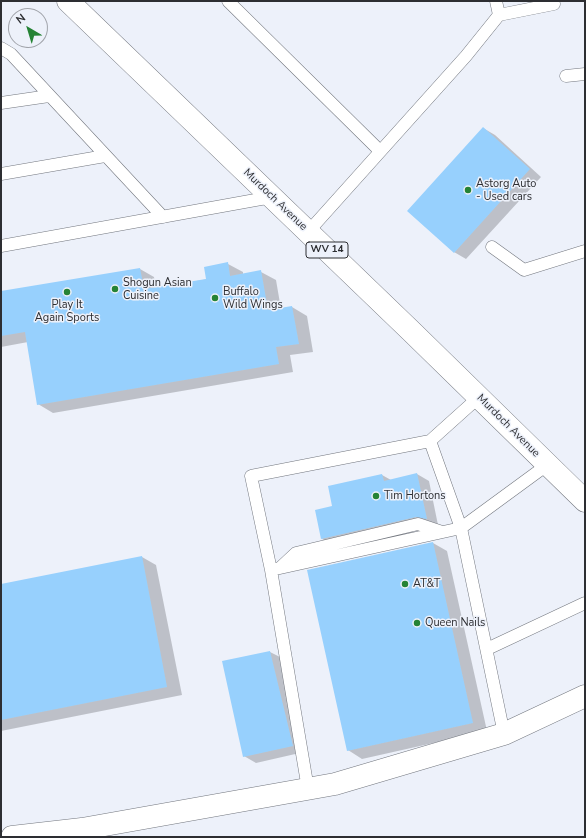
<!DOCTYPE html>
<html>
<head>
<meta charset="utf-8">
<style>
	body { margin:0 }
	#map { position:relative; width:586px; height:838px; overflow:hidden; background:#edf1fa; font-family:"Nunito Sans",sans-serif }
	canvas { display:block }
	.frame { position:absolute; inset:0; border:2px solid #2d2e32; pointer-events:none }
	.north { position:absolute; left:8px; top:8px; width:40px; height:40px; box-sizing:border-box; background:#edf1fa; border:1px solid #a0a3aa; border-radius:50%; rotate:322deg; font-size:11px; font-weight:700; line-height:16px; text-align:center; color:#2d2e32 }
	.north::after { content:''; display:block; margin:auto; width:14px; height:18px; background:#258335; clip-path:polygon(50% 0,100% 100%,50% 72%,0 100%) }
</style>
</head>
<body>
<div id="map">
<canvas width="586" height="838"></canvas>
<div class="frame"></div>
<div class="north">N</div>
</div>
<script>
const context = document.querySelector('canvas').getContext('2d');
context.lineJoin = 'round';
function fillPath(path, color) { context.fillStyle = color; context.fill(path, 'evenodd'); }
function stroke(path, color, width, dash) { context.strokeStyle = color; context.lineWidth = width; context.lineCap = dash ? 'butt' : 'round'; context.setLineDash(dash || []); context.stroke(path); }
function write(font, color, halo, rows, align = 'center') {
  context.font = font + ' "Nunito Sans",sans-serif'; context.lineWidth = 3; context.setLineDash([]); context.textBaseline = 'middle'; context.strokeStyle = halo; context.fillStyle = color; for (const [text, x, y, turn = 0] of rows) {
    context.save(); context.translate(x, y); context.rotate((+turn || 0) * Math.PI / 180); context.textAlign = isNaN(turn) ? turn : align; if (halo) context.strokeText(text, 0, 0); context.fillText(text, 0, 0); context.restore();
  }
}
const shadow = new Path2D(`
	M 483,128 L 495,135 L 541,177 L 466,259 L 454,252 Z
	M 228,264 L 243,272 L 243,274 L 261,272 L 276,280 L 281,309 L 292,307 L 307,316 L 313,352 L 290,355 L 293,372 L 53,413 L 38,404 L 28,342 L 1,347 L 1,292 L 140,269 L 154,277 L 156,288 L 208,279 L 205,268 Z
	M 417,474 L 429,481 L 438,525 L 334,545 L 322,539 L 334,507 L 382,475 L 391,480 Z
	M 433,543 L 447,551 L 487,731 L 362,759 L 348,750 Z
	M 142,557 L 156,565 L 182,695 L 1,731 L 1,585 Z
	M 270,652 L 282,658 L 304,752 L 256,763 L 244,756 Z`);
const building = new Path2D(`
	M 483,127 L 530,169 L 454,253 L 407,211 Z
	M 228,262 L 230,276 L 261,270 L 268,310 L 292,306 L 299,344 L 276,347 L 279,364 L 37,405 L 25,332 L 1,336 L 1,291 L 140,268 L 144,289 L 206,279 L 204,267 Z
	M 417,473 L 427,519 L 416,517 L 321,539 L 315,510 L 332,506 L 328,486 L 382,474 L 384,481 Z
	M 433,542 L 473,723 L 347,751 L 307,570 Z
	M 142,556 L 167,687 L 1,720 L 1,584 Z
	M 270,651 L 293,746 L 243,757 L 222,661 Z`);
const lane = new Path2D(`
	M 228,1 L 380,151
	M 496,1 L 499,15
	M 1,48 L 11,54 L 163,217
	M 566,76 L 585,74
	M 1,103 L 49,96
	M 1,174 L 105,156
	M 308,232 L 466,56 L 499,15 L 554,4
	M 1,246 L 272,197
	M 492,247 L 524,270 L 585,251
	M 430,441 L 461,528 L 504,734
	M 281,567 L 296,553 L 418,524 L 442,532
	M 271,570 L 461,528 L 547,465
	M 487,649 L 585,603
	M 308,789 L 271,570 L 251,476 L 430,441 L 479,397`);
const street = new Path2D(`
	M 12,837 L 82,829 L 335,784 L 504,734 L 585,696`);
const primary = new Path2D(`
	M 68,1 L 411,331 L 585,501`);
const markers = [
	[468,190,4,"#258335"],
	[115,289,4,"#258335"],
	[67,292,4,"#258335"],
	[215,298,4,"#258335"],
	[376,496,4,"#258335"],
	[405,584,4,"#258335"],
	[417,623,4,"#258335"]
];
const shields = [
	[327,250,42]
];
const shieldNames = [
	["WV 14",327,250]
];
const poiNames = [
	["Astorg Auto",476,184],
	["- Used cars",476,197],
	["Shogun Asian",123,283],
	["Cuisine",123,296],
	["Buffalo",223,292],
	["Wild Wings",223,305],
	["Play It",67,305,"center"],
	["Again Sports",67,318,"center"],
	["Tim Hortons",384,496],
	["AT&T",413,584],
	["Queen Nails",425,623]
];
const streetNames = [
	["Murdoch Avenue",275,200,44],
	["Murdoch Avenue",508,426,45]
];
fillPath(shadow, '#0003');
fillPath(building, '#97d0fd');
stroke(lane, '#72767e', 13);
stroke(street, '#72767e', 23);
stroke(primary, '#72767e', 23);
stroke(lane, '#fff', 12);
stroke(street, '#fff', 22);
stroke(primary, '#fff', 22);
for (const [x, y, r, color] of markers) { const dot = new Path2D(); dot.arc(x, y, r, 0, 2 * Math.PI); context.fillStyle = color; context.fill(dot); stroke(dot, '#edf1fa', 1.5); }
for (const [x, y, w] of shields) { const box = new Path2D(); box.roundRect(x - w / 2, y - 8, w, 16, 3); context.fillStyle = '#edf1fa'; context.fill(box); stroke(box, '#2d2e32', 1); }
write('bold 10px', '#2d2e32', null, shieldNames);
write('11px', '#2d2e32', '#edf1fa', poiNames, 'left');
write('11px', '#2d2e32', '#edf1fa', streetNames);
</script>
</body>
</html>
